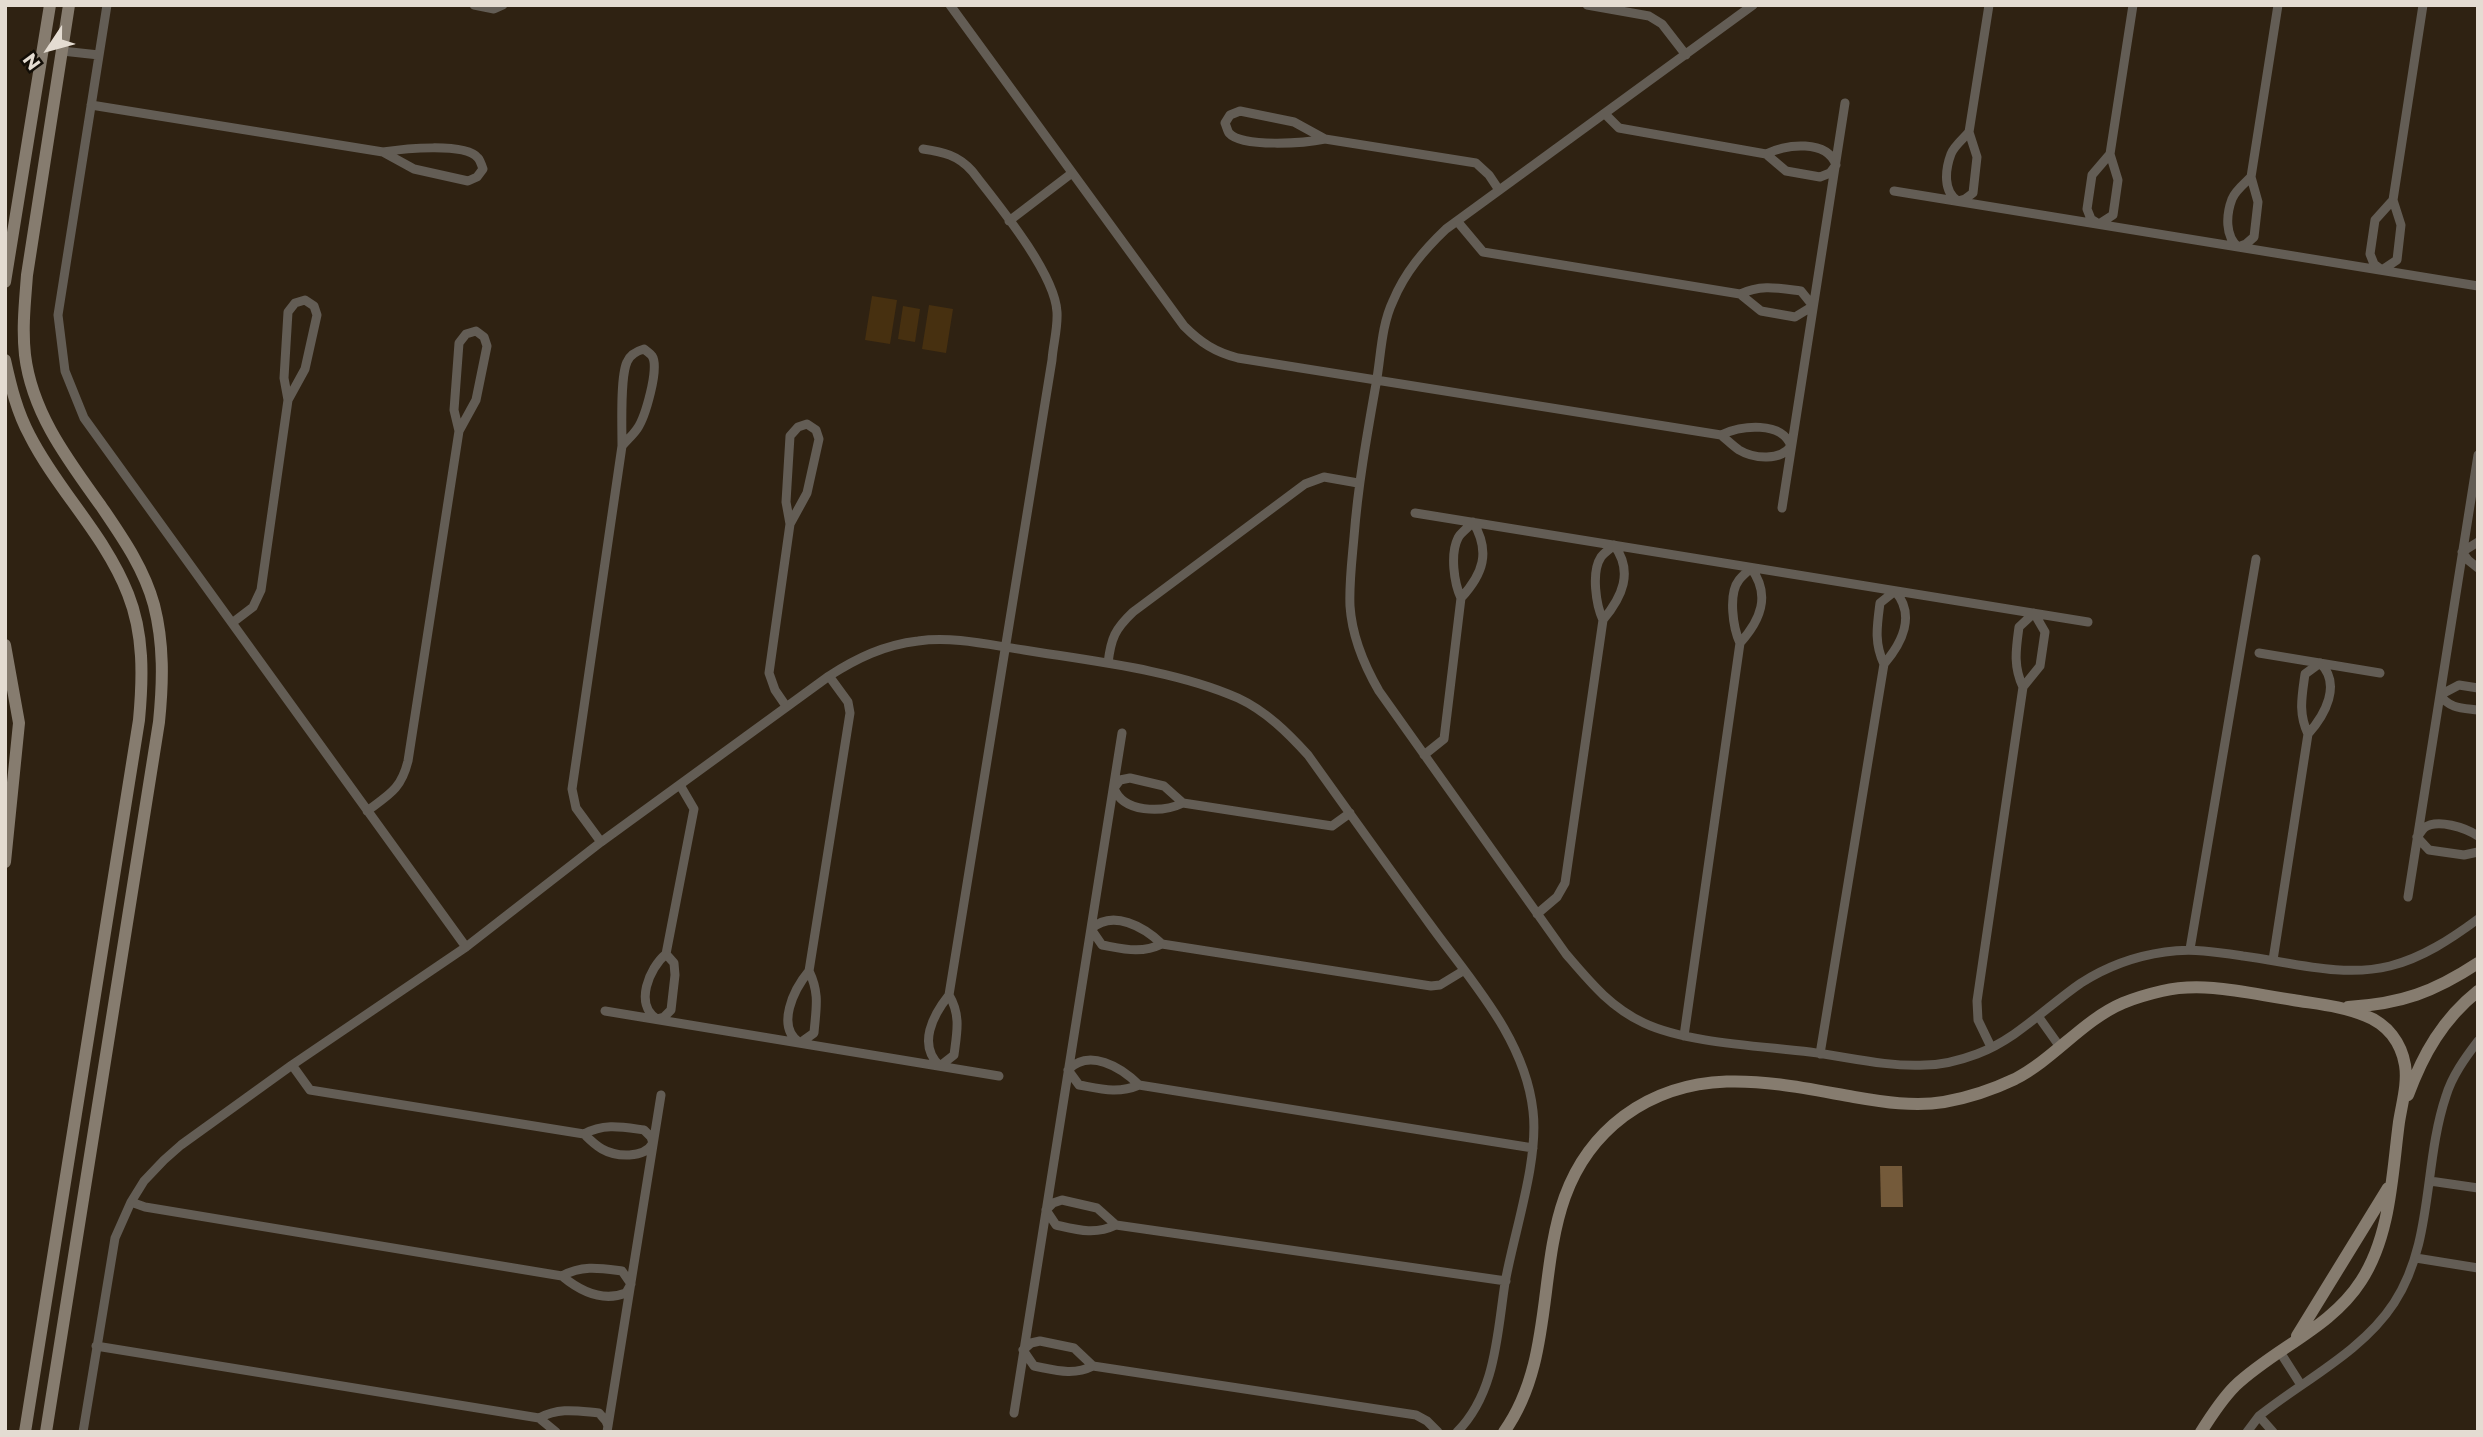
<!DOCTYPE html>
<html>
<head>
<meta charset="utf-8">
<style>
	body { margin:0 }
	#map { position:relative; width:2483px; height:1437px; overflow:hidden; background:#2f2212; font-family:Montserrat,sans-serif }
	canvas { display:block }
	.frame { position:absolute; inset:0; border:7px solid #e4dcd2; pointer-events:none }
	.north { position:absolute; left:14px; top:14px; width:70px; height:70px; -webkit-text-stroke:5px #120d06; paint-order:stroke; rotate:234deg; font-size:19px; font-weight:700; line-height:28px; text-align:center; color:#e4dcd2 }
	.north::after { content:''; display:block; margin:auto; width:24px; height:32px; background:#e4dcd2; clip-path:polygon(50% 0,100% 100%,50% 72%,0 100%) }
</style>
</head>
<body>
<div id="map">
<canvas width="2483" height="1437"></canvas>
<div class="frame"></div>
<div class="north">N</div>
</div>
<script>
const context = document.querySelector('canvas').getContext('2d');
context.lineJoin = 'round';
function fillPath(path, color) { context.fillStyle = color; context.fill(path, 'evenodd'); }
function stroke(path, color, width, dash) { context.strokeStyle = color; context.lineWidth = width; context.lineCap = dash ? 'butt' : 'round'; context.setLineDash(dash || []); context.stroke(path); }
const green = new Path2D(`
	M 872,296 L 897,300 L 890,344 L 865,340 Z
	M 929,305 L 953,309 L 946,353 L 922,349 Z
	M 903,306 L 920,309 L 915,342 L 898,339 Z`);
const water = new Path2D(`
	M 1880,1166 L 1902,1166 L 1903,1207 L 1881,1207 Z`);
const minor = new Path2D(`
	M 107,5 L 58,315 L 65,371 L 84,418 L 466,947
	M 474,5 L 494,9 L 503,5
	M 950,5 L 1184,326 C 1201,343 1215,352 1238,358 L 1721,435 C 1727,440 1733,446 1739,450 C 1754,459 1781,461 1791,446 C 1782,421 1741,425 1721,435
	M 1587,5 L 1649,16 L 1662,24 L 1686,55
	M 1753,5 L 1446,229 C 1424,250 1405,272 1393,301 C 1381,326 1381,357 1376,384 C 1367,435 1358,485 1354,537 C 1352,560 1349,583 1350,606 C 1352,637 1364,665 1379,691 L 1566,954 C 1590,982 1610,1007 1644,1023 C 1686,1043 1762,1046 1810,1052 C 1848,1057 1887,1067 1925,1065 C 1942,1065 1961,1060 1977,1054 C 2017,1039 2046,1007 2081,983 C 2106,967 2136,956 2165,952 C 2192,948 2217,952 2243,956 C 2291,962 2342,978 2390,966 C 2422,958 2451,939 2478,919
	M 62,51 L 99,55
	M 91,105 L 383,152 L 414,169 L 468,181 L 477,177 L 483,169 C 482,166 480,160 478,158 C 465,142 402,149 383,152
	M 1605,114 L 1619,128 L 1766,154 L 1786,171 L 1820,177 L 1830,173 L 1836,165 C 1827,139 1786,144 1766,154
	M 1969,132 C 1963,139 1954,146 1951,154 C 1945,170 1943,192 1958,201 L 1965,199 L 1973,193 L 1977,157 L 1969,132 L 1989,5
	M 1325,139 C 1306,143 1242,148 1229,133 C 1228,132 1226,125 1225,123 L 1230,115 L 1240,111 L 1294,122 L 1325,139 L 1476,163 L 1489,175 L 1499,190
	M 923,149 C 943,152 958,155 972,171 C 997,203 1055,273 1057,312 C 1058,328 1053,345 1052,360 L 949,995 C 933,1015 917,1045 940,1066 L 954,1055 C 957,1032 961,1015 949,995
	M 2110,154 L 2092,175 L 2087,209 L 2091,219 L 2099,224 L 2113,215 L 2118,180 L 2110,154 L 2133,5
	M 2251,177 C 2245,183 2235,191 2232,199 C 2226,215 2225,236 2238,247 L 2246,244 L 2254,237 L 2258,202 L 2251,177 L 2278,5
	M 1894,191 L 2478,286
	M 2393,200 L 2375,220 L 2370,254 L 2374,264 L 2382,270 L 2397,260 L 2401,225 L 2393,200 L 2423,5
	M 1009,221 L 1072,173
	M 1457,221 L 1483,252 L 1740,294 L 1761,311 L 1795,317 L 1813,306 L 1801,291 C 1778,288 1761,284 1740,294
	M 1782,508 L 1845,103
	M 1415,513 L 2088,622
	M 2478,542 L 2462,552 L 2468,560 L 2478,568
	M 232,623 L 253,607 L 261,590 L 288,400 L 284,378 L 288,312 L 295,303 L 305,300 L 314,306 L 317,315 L 305,369 L 288,400
	M 2259,653 L 2380,673
	M 1108,663 C 1111,638 1115,629 1133,612 L 1305,484 L 1324,477 L 1358,483
	M 2478,688 L 2459,685 L 2440,695 C 2450,709 2462,708 2478,710
	M 786,706 L 775,690 L 769,673 L 790,524 L 807,493 L 819,439 L 816,430 L 807,424 L 798,427 L 790,436 L 786,502 L 790,524
	M 1424,755 L 1444,739 L 1461,598 C 1454,583 1450,554 1458,538 C 1460,533 1469,527 1473,522 C 1491,552 1483,574 1461,598
	M 1183,803 L 1164,786 L 1130,778 L 1120,780 L 1114,788 C 1123,813 1162,813 1183,803 L 1332,826 L 1350,813
	M 367,811 C 390,794 401,789 408,761 L 459,431 L 476,400 L 487,346 L 484,337 L 476,331 L 466,334 L 459,343 L 454,410 L 459,431
	M 2478,836 C 2466,828 2437,818 2424,828 C 2421,831 2420,834 2417,837 L 2429,850 L 2464,855 L 2478,852
	M 601,842 L 576,808 L 572,789 L 622,446 C 622,427 620,377 627,362 C 630,354 637,351 644,349 C 645,350 651,354 652,356 C 660,367 645,418 637,429 C 633,435 627,440 622,446
	M 2408,897 L 2478,455
	M 1537,914 L 1557,897 L 1565,883 L 1603,620 C 1622,597 1634,572 1614,545 C 1610,549 1604,553 1601,557 C 1591,572 1596,605 1603,620
	M 1162,944 C 1144,927 1113,909 1091,929 L 1102,945 C 1124,949 1141,954 1162,944 L 1431,986 L 1440,985 L 1463,971
	M 2190,949 L 2256,559
	M 666,954 L 674,963 L 675,975 L 671,1010 L 664,1017 L 657,1019 C 634,1005 649,968 666,954 L 694,809 L 680,785
	M 2273,960 L 2308,734 C 2325,715 2342,684 2320,663 L 2305,674 C 2302,696 2298,713 2308,734
	M 809,971 C 820,994 816,1008 814,1033 L 800,1043 C 775,1027 794,989 809,971 L 850,713 L 848,702 L 829,676
	M 605,1011 L 999,1076
	M 2038,1016 L 2060,1047
	M 1684,1036 L 1740,643 C 1761,620 1771,595 1751,568 C 1747,572 1742,576 1739,580 C 1728,594 1733,628 1740,643
	M 1991,1047 L 1978,1020 L 1977,1001 L 2023,687 L 2040,666 L 2045,632 L 2034,613 L 2019,627 C 2016,649 2013,666 2023,687
	M 1820,1054 L 1884,664 C 1902,643 1916,615 1895,591 L 1880,603 C 1877,626 1874,643 1884,664
	M 292,1065 L 310,1090 L 584,1134 C 589,1139 595,1145 602,1149 C 616,1157 644,1159 653,1143 L 651,1137 L 644,1130 C 622,1127 604,1123 584,1134
	M 1139,1085 C 1121,1067 1089,1048 1068,1070 L 1079,1085 C 1101,1089 1118,1094 1139,1085 L 1533,1148
	M 2430,1181 L 2478,1188
	M 131,1202 L 145,1207 L 562,1276 C 580,1291 603,1302 626,1293 L 631,1284 L 622,1271 C 599,1268 582,1265 562,1276
	M 1116,1225 L 1097,1208 L 1062,1200 L 1053,1203 L 1046,1210 L 1056,1225 C 1078,1230 1095,1235 1116,1225 L 1506,1281
	M 2416,1258 L 2478,1268
	M 96,1346 L 539,1418 L 556,1432
	M 2280,1352 L 2301,1385
	M 1093,1366 L 1074,1348 L 1040,1341 L 1031,1343 L 1023,1350 L 1034,1366 C 1055,1370 1073,1376 1093,1366 L 1416,1415 L 1427,1421 L 1438,1432
	M 1014,1413 L 1122,733
	M 2259,1416 L 2273,1432
	M 539,1418 C 560,1407 577,1411 599,1413 L 606,1421 L 608,1426
	M 83,1432 L 115,1238 L 131,1202 L 144,1181 L 164,1160 L 181,1145 L 292,1065 L 466,947 L 601,842 L 829,676 C 857,658 884,645 918,641 C 953,636 990,645 1024,650 C 1092,661 1175,670 1238,698 C 1266,711 1288,733 1308,755 C 1348,811 1388,867 1429,923 C 1470,980 1525,1038 1533,1111 C 1539,1161 1514,1232 1505,1283 C 1497,1334 1496,1393 1457,1432
	M 607,1432 L 661,1095
	M 2247,1432 L 2259,1416 C 2304,1380 2362,1352 2394,1303 C 2434,1242 2423,1164 2446,1096 C 2452,1076 2465,1058 2478,1041`);
const secondary = new Path2D(`
	M 5,282 L 50,5
	M 5,360 C 11,387 17,412 30,436 C 58,491 105,535 128,594 C 144,634 143,677 139,720 L 25,1432
	M 5,645 L 19,723 L 5,862
	M 2348,1007 C 2401,1004 2434,992 2478,963
	M 2408,1095 C 2423,1054 2443,1019 2478,991
	M 2297,1336 L 2388,1188
	M 46,1432 L 159,722 C 163,682 164,644 154,605 C 144,568 122,537 101,506 C 68,460 32,413 25,355 C 22,328 25,302 27,275 L 69,5
	M 1504,1432 C 1573,1335 1515,1198 1624,1116 C 1696,1063 1774,1083 1854,1097 C 1883,1102 1915,1107 1944,1102 C 1967,1098 1994,1089 2015,1079 C 2054,1059 2083,1020 2123,1003 C 2135,998 2149,994 2162,991 C 2205,981 2251,994 2293,1000 C 2317,1004 2343,1006 2366,1016 C 2375,1019 2386,1027 2392,1035 C 2399,1044 2403,1053 2405,1065 C 2408,1083 2402,1103 2399,1122 C 2392,1174 2391,1235 2361,1281 C 2331,1328 2275,1348 2235,1386 C 2222,1399 2211,1416 2201,1432`);
fillPath(green, '#473010');
fillPath(water, '#745a3a');
stroke(minor, '#635d55', 9);
stroke(secondary, '#867c6f', 12);
</script>
</body>
</html>
